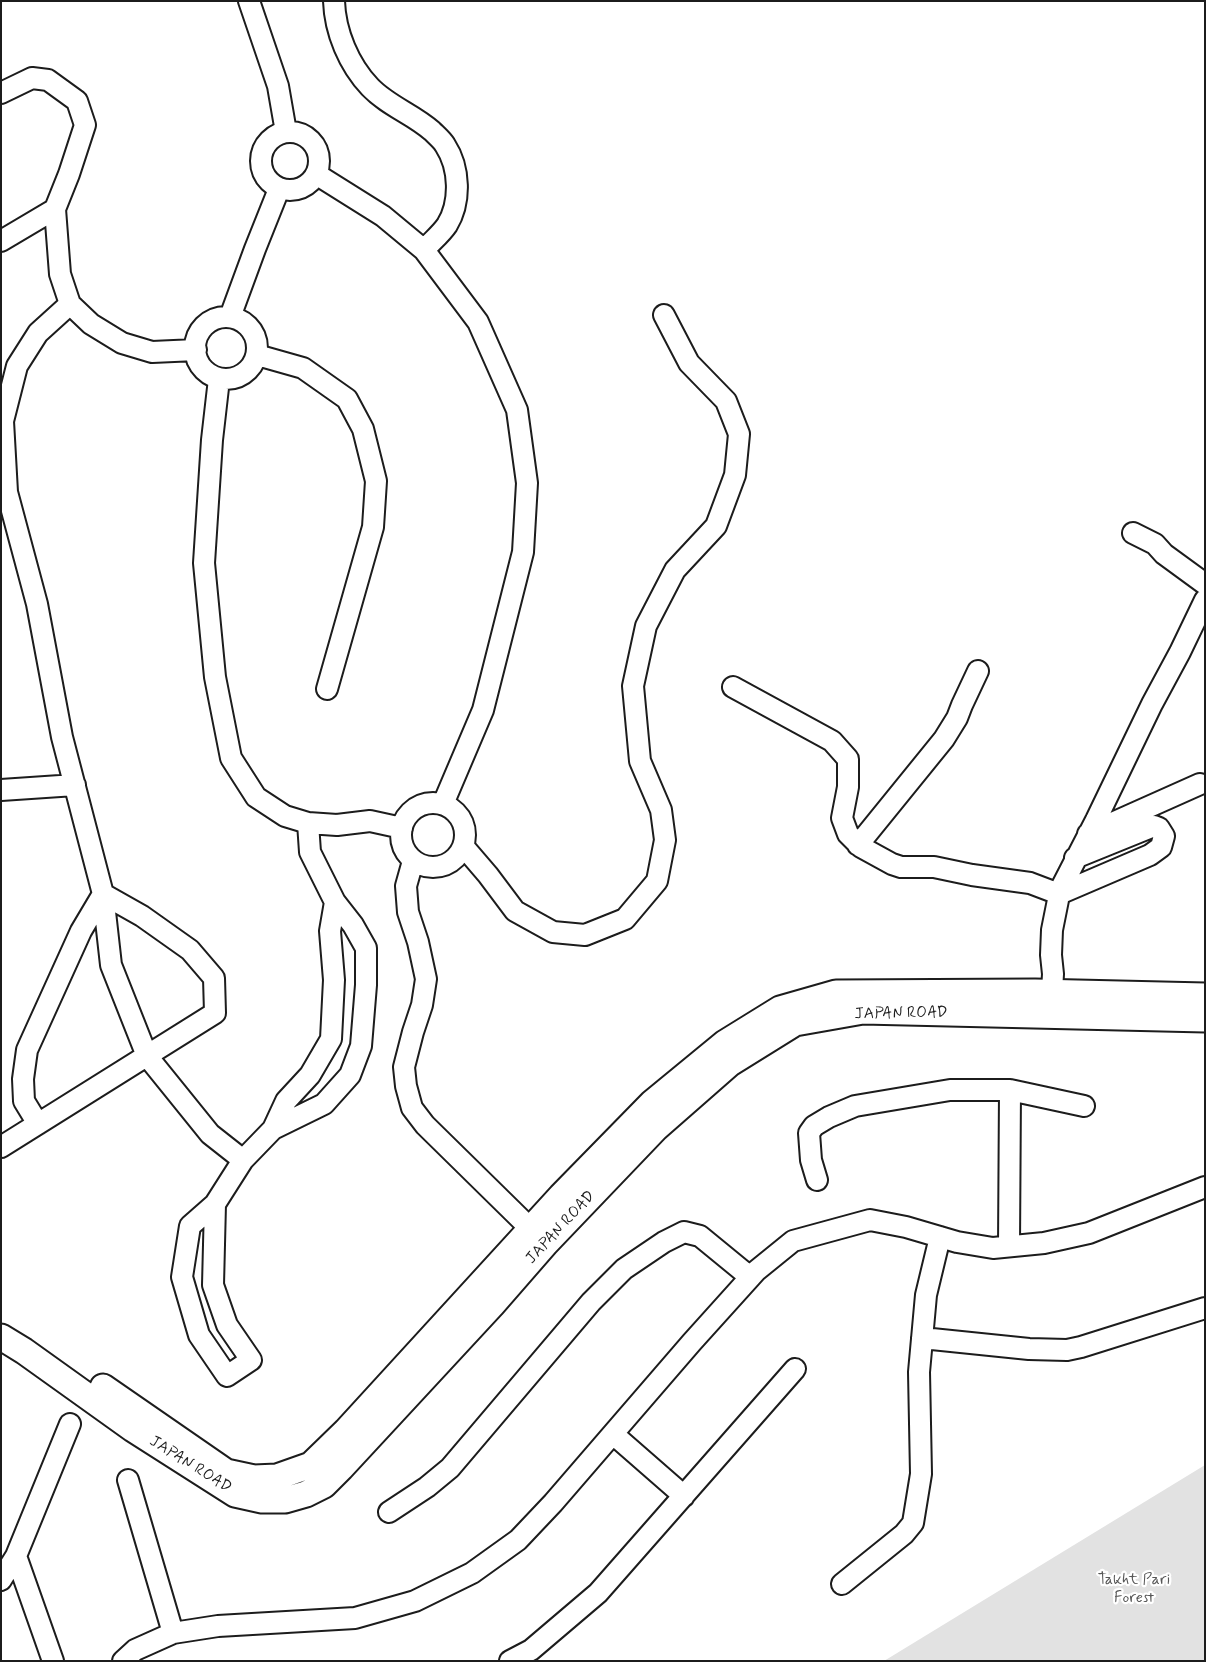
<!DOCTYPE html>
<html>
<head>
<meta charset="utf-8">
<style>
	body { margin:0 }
	#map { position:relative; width:1206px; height:1662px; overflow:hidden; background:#fff; font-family:Mynerve,sans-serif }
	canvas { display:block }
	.frame { position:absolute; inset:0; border:2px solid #1c1c1c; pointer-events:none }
</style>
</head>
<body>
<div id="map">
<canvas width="1206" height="1662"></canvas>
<div class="frame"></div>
</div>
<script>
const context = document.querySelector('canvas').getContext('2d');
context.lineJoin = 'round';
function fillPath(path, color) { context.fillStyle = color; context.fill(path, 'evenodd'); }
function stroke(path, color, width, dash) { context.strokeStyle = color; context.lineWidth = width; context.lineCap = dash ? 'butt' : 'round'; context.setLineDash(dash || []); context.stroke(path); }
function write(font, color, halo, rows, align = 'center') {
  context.font = font + ' Mynerve,sans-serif'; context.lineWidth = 4.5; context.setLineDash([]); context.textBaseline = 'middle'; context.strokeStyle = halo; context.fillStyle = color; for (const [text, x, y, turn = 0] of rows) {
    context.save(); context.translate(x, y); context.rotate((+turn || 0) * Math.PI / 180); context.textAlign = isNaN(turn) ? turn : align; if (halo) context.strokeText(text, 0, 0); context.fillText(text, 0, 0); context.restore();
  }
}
const green = new Path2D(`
	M 1205,1465 L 1205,1661 L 884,1661 Z`);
const minor = new Path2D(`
	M 249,1 L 278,86 L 286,132
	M 334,1 C 335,32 349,65 370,87 C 388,106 413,114 432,131 C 436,135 442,140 445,145 C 460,168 461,202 447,225 C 441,234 431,242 424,250
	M 1,93 L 32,78 L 48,80 L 77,101 L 85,125 L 69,174 L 55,209 L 60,274 L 70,304 L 91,324 L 122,343 L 152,352 L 196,350
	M261 161a29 29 0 1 1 58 0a29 29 0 1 1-58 0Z
	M 316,174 L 383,216 L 424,250 L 478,322 L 517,410 L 527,483 L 523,552 L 483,710 L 443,804
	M 1,241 L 55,209
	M 70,304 L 38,333 L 17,366 L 3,421 L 7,492 L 37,604 L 62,737 L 103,894 L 111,965 L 147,1056 L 210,1134 L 243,1160
	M 230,317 L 255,249 L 279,189
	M195 348a31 31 0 1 1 62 0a31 31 0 1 1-62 0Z
	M 257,355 L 303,368 L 347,399 L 363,429 L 376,481 L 373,527 L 327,689
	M 219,379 L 212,440 L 204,563 L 215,677 L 231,758 L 256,797 L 285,816 L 308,823 L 337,825 L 370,821 L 402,828
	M 1133,533 L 1155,544 L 1164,554 L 1205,584
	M 733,687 L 832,741 L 848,759 L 848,787 L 842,818 L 848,834 L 861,847 L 892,864 L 901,867 L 934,867 L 972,875 L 1030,883 L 1059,894 L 1150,855 L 1161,847 L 1164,836 L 1159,828 L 1154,826 L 1075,858
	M 1,790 L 75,785
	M401 835a32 32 0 1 1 64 0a32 32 0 1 1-64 0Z
	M 1088,834 L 1200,784
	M 858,845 L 944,739 L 957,718 L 962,705 L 978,671
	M 464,847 L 488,875 L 515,911 L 553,932 L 585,935 L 625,919 L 657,881 L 665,840 L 661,810 L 640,761 L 633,686 L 646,626 L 675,570 L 716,526 L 735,475 L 739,434 L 726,401 L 689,363 L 664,315
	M 413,861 L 406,886 L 408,912 L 418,942 L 426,979 L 422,1005 L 413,1032 L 404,1067 L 406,1086 L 412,1108 L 425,1125 L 541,1239
	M 1051,1008 L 1053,974 L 1051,955 L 1052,930 L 1060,890 L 1096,820 L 1152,704 L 1180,652 L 1205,600
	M 273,1129 L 286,1101 L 310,1075 L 331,1039 L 334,980 L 330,931 L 335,902
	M 1,1147 L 215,1013 L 214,978 L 190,950 L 142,916 L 103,894 L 81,931 L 27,1050 L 23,1079 L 24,1101 L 38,1124
	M 817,1180 L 811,1160 L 809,1133 L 814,1126 L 829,1117 L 855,1106 L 950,1090 L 1010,1090 L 1084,1106
	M 215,1204 L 213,1285 L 227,1325 L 251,1360 L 227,1376 L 199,1335 L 182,1277 L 190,1226 L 215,1204 L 243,1160 L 273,1129 L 324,1104 L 350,1075 L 361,1046 L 366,985 L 366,948 L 353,925 L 335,902 L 310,852 L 308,823
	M 1009,1246 L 1010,1090
	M 922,1338 L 1029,1349 L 1067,1350 L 1081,1347 L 1205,1308
	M 613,1434 L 684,1496
	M 128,1480 L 173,1633
	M 389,1512 L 427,1487 L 450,1468 L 591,1302 L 624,1269 L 664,1242 L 684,1232 L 700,1236 L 750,1277
	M 16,1556 L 53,1661
	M 1,1580 L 16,1556 L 70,1424
	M 842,1584 L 904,1534 L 913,1523 L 921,1474 L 919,1372 L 926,1295 L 940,1237
	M 123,1661 L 135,1650 L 173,1633 L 218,1626 L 355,1618 L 415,1601 L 472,1573 L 518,1540 L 553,1503 L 692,1342 L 756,1271 L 793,1241 L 870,1220 L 906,1227 L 957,1242 L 993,1248 L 1044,1243 L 1089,1233 L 1205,1187
	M 510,1661 L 531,1650 L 598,1593 L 795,1369`);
const major = new Path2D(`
	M 1,1337 L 24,1351 L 133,1429 L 235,1494 L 262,1500 L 285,1500 L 306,1494 L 324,1485 L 341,1468 L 492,1305 L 546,1243 L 656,1128 L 729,1064 L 795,1023 L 863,1011 L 1205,1019
	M 103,1387 L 226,1472 L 254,1478 L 277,1477 L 311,1465 L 346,1431 L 561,1196 L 652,1103 L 725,1043 L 780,1009 L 836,993 L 1035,992 L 1205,996`);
const streetNames = [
	["JAPAN ROAD",901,1014,-1],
	["JAPAN ROAD",561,1228,-47],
	["JAPAN ROAD",190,1465,32]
];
const parkNames = [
	["Takht Pari",1134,1581],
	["Forest",1134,1599]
];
fillPath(green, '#e2e2e2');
stroke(minor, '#1c1c1c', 24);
stroke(major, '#1c1c1c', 29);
stroke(minor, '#fff', 20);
stroke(major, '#fff', 25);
write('16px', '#1c1c1c', '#fff', streetNames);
write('16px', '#575757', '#fff', parkNames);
</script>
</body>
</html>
